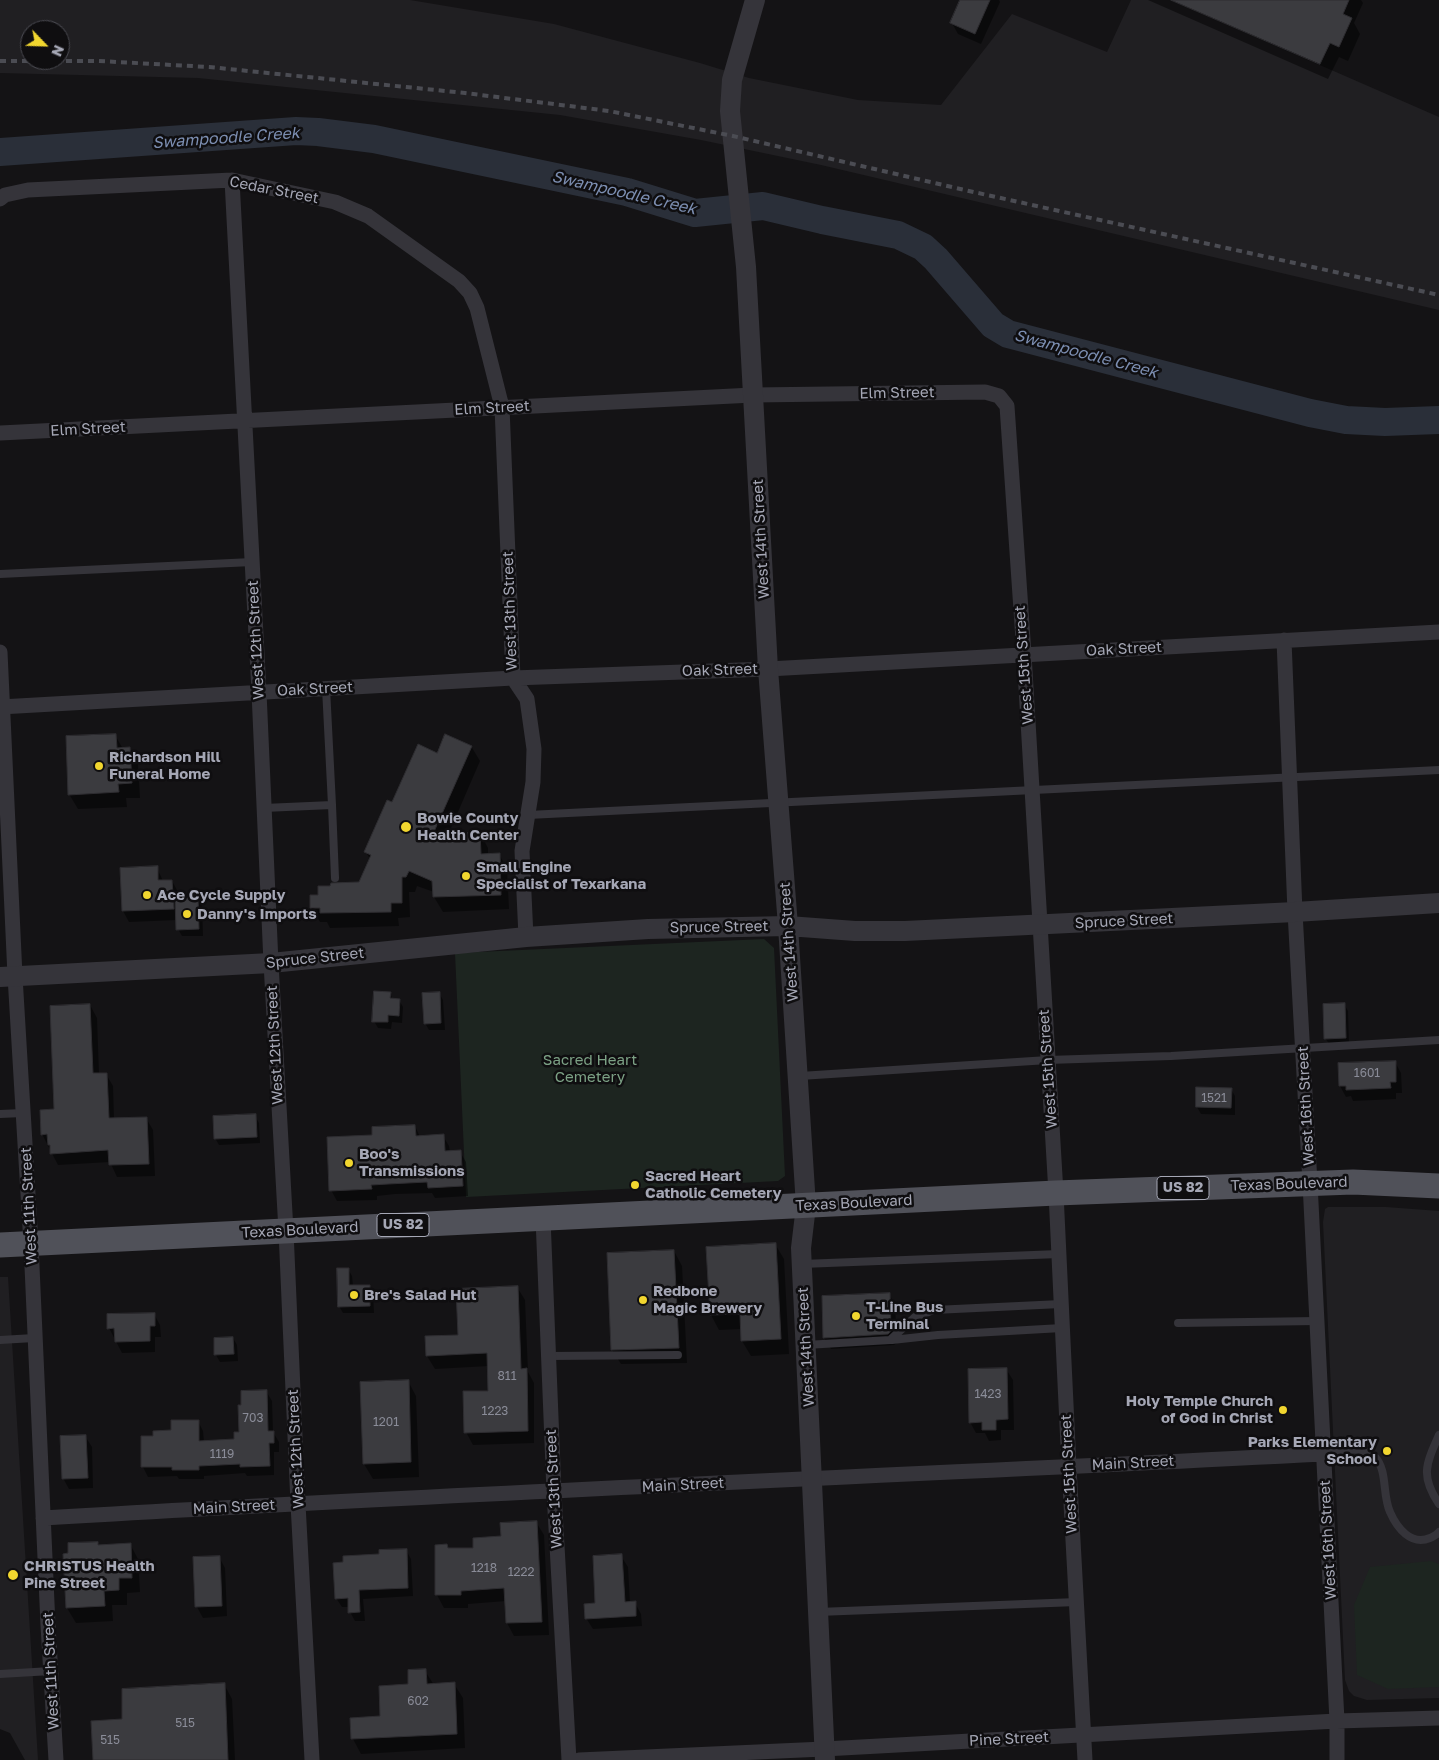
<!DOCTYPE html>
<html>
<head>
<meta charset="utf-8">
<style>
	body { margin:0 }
	#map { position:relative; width:1439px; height:1760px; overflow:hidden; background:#141315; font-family:"Golos Text",sans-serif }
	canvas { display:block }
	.north { position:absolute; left:20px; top:20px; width:50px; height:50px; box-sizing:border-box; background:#0f0e10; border:1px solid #4b4b52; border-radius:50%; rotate:114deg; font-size:14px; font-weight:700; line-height:20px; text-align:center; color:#a5a7b5 }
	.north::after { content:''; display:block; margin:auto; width:18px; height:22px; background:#f1d62f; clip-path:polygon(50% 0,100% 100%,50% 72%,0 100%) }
</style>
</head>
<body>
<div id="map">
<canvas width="1439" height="1760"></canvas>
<div class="north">N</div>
</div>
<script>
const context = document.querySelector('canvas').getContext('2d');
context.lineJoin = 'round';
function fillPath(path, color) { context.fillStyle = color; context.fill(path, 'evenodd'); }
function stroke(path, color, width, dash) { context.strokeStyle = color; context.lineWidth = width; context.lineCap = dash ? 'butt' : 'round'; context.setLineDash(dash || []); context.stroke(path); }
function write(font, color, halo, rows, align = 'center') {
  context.font = font + ' "Golos Text",sans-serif'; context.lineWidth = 5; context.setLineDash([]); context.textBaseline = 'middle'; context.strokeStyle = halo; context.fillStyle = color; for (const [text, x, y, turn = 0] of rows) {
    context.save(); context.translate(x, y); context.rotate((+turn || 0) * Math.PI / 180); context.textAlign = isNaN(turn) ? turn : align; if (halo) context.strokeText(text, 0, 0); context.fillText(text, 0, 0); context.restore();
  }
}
const built = new Path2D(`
	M 0,0 L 410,0 L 554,24 L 700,63 L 749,78 L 858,100 L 941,105 L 1012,14 L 1107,52 L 1131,0 L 1171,0 L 1439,117 L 1439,310 L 821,165 L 701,140 L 560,115 L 198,78 L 0,73 ZM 30,30 L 60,30 L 60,60 L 30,60 Z
	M 1328,1207 L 1386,1207 L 1439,1211 L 1439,1698 L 1367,1700 L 1354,1696 L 1349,1691 L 1345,1680 L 1323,1222 L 1325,1209 Z
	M 0,1277 L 8,1277 L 38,1760 L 0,1760 Z`);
const green = new Path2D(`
	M 764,939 L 774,948 L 785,1176 L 778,1181 L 466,1197 L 455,953 Z
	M 1431,1561 L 1439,1564 L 1439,1687 L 1388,1689 L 1357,1675 L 1354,1605 L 1370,1567 Z`);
const shadow = new Path2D(`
	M 962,0 L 999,0 L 1000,2 L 981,44 L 958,34 L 952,23 Z
	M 1148,0 L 1361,0 L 1363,3 L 1354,23 L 1360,34 L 1348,61 L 1339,57 L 1328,79 Z
	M 115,735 L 123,749 L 130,749 L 138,764 L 140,798 L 126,798 L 127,807 L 78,809 L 69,794 Z
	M 471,746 L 480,761 L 448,835 L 480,833 L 488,848 L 488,855 L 499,854 L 507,869 L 509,909 L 443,912 L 434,897 L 434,892 L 417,886 L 415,892 L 409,892 L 410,917 L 398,918 L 399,926 L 330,928 L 327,922 L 320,922 L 312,908 L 319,896 L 359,883 L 370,859 L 366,852 L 393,804 L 438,755 Z
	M 157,868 L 163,881 L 172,881 L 178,892 L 178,899 L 198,898 L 202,905 L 203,936 L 182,936 L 178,929 L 177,920 L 129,922 L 123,911 L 121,869 Z
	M 390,993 L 393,1000 L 399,1000 L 403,1007 L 402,1023 L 392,1022 L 391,1029 L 378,1028 L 374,1021 Z
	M 439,993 L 443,1000 L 445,1030 L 429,1030 L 425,1023 Z
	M 1344,1004 L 1348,1011 L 1349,1045 L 1330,1045 L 1325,1038 Z
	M 90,1005 L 97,1018 L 99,1074 L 106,1074 L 113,1086 L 114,1119 L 146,1118 L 153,1130 L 155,1176 L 117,1177 L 110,1162 L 58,1165 L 42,1134 L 55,1110 Z
	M 1395,1062 L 1401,1073 L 1402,1093 L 1396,1093 L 1396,1099 L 1353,1101 L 1351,1096 L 1346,1097 L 1340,1086 Z
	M 1231,1089 L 1235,1096 L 1235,1115 L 1201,1114 L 1197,1107 Z
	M 255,1116 L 259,1123 L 260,1143 L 219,1145 L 215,1138 Z
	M 415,1126 L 420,1137 L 443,1136 L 449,1146 L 450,1152 L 460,1152 L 466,1162 L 468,1196 L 435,1198 L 432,1193 L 395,1194 L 377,1196 L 377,1200 L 337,1201 L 331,1190 L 373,1136 Z
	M 775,1244 L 784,1259 L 789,1354 L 751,1356 L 742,1341 L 742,1329 L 719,1330 L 711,1315 L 707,1248 Z
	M 674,1251 L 682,1266 L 687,1363 L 621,1364 L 612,1350 Z
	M 348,1269 L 352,1276 L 353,1286 L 369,1286 L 373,1293 L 374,1313 L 343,1313 L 339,1306 Z
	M 517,1287 L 525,1300 L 528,1372 L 534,1383 L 534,1443 L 473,1445 L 466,1432 L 489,1392 L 489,1366 L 435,1369 L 427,1356 L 460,1336 Z
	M 889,1294 L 895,1305 L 897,1343 L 894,1345 L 831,1349 L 824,1338 L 823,1297 Z
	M 154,1314 L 160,1325 L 161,1337 L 155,1337 L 155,1352 L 122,1353 L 109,1328 Z
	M 233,1338 L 237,1345 L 238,1361 L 220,1362 L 216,1355 Z
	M 1006,1369 L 1013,1380 L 1014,1430 L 1001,1430 L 1001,1440 L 989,1441 L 985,1433 L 976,1433 L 970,1422 Z
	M 408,1381 L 416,1396 L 419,1477 L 373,1479 L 364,1464 Z
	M 266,1391 L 272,1401 L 273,1432 L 279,1442 L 279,1452 L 274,1452 L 274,1475 L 247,1476 L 245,1473 L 204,1476 L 204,1479 L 179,1479 L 177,1476 L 148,1477 L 143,1467 L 142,1437 L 155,1437 L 198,1421 L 203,1431 L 204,1442 L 236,1440 Z
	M 85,1436 L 92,1447 L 93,1488 L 69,1489 L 63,1478 Z
	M 536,1522 L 544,1535 L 549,1635 L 514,1636 L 507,1623 L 506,1601 L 468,1604 L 468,1608 L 444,1608 L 437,1595 L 447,1546 L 449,1549 L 475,1549 Z
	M 98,1543 L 99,1546 L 130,1544 L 138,1559 L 140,1592 L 127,1593 L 127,1605 L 112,1605 L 113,1621 L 76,1623 L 67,1608 Z
	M 406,1550 L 411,1559 L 413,1596 L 363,1599 L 365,1621 L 355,1621 L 350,1612 L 349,1607 L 342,1607 L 336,1598 L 380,1555 Z
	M 621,1556 L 628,1567 L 630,1603 L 635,1603 L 641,1614 L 642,1626 L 593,1629 L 586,1618 L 596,1605 Z
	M 219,1557 L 225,1568 L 227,1616 L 203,1618 L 197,1607 Z
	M 425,1671 L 434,1685 L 454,1684 L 463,1698 L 465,1748 L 361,1754 L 353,1739 L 382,1717 Z
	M 224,1684 L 232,1699 L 235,1760 L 95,1760 L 124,1720 Z
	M 0,1729 L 10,1733 L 25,1760 L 0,1760 Z`);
const river = new Path2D(`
	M 0,152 L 296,131 L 318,132 L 374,139 L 627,192 L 695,213 L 763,206 L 822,220 L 898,235 L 923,247 L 936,259 L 993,325 L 1008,334 L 1310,413 L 1346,420 L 1385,422 L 1439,420`);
const building = new Path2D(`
	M 960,0 L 990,0 L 975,34 L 950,23 Z
	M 1171,0 L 1349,0 L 1343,14 L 1352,18 L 1339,47 L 1330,43 L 1320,64 Z
	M 116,734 L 117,748 L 130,747 L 132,783 L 118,784 L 119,792 L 68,795 L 66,736 Z
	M 445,734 L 472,746 L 433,834 L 480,832 L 481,854 L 500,853 L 501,895 L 433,897 L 432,881 L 409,871 L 406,877 L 402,877 L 402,903 L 391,903 L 391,912 L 320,913 L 320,908 L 310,908 L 310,895 L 318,895 L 318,886 L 330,886 L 331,883 L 359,882 L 371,855 L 364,852 L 387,800 L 392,802 L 418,744 L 437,753 Z
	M 158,866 L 158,880 L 172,880 L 174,909 L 122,911 L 120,868 Z
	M 198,897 L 199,929 L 176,930 L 175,898 Z
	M 374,991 L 391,992 L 390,998 L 400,999 L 399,1016 L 388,1015 L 388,1022 L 372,1022 Z
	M 440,992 L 441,1023 L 424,1024 L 422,993 Z
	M 1345,1003 L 1346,1038 L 1324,1039 L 1323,1004 Z
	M 90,1004 L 93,1073 L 107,1073 L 109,1118 L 147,1117 L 149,1164 L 109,1165 L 108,1150 L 50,1154 L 50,1145 L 48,1145 L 47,1134 L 41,1135 L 40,1110 L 54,1109 L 50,1006 Z
	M 1396,1061 L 1396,1082 L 1390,1082 L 1391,1088 L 1346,1090 L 1346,1086 L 1339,1086 L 1338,1063 Z
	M 1196,1087 L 1232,1088 L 1231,1108 L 1196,1107 Z
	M 256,1114 L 257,1137 L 214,1139 L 213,1116 Z
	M 415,1125 L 416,1136 L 444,1134 L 445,1151 L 461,1150 L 463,1186 L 428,1188 L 427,1182 L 388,1184 L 371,1185 L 372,1189 L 329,1191 L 327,1137 L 372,1135 L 372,1127 Z
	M 776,1243 L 781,1339 L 741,1341 L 740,1314 L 710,1315 L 706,1247 Z
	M 674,1250 L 679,1348 L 611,1350 L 607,1253 Z
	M 337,1268 L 349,1268 L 349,1285 L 370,1285 L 370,1306 L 338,1307 Z
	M 518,1286 L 521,1369 L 527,1368 L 528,1431 L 464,1433 L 463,1391 L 488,1391 L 487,1353 L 426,1356 L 425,1336 L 458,1335 L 456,1289 Z
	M 890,1293 L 891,1331 L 888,1334 L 823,1338 L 822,1296 Z
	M 155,1313 L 155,1326 L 150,1326 L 150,1341 L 115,1342 L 114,1328 L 107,1329 L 107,1314 Z
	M 233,1337 L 234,1354 L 214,1355 L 214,1338 Z
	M 1007,1368 L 1008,1419 L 996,1420 L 996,1430 L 982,1430 L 982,1422 L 969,1423 L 968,1369 Z
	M 409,1380 L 411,1462 L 363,1464 L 360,1382 Z
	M 267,1390 L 268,1431 L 274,1431 L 274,1443 L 269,1443 L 270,1466 L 240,1467 L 240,1464 L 199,1466 L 199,1470 L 172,1470 L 172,1467 L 141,1467 L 141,1436 L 153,1436 L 153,1431 L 171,1430 L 171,1420 L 199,1420 L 199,1441 L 234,1439 L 234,1432 L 239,1432 L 238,1405 L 241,1405 L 241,1391 Z
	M 86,1435 L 88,1478 L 62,1479 L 60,1436 Z
	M 537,1521 L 542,1622 L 506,1623 L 504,1588 L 461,1591 L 461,1595 L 435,1595 L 435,1545 L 447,1544 L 448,1548 L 473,1548 L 473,1538 L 501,1536 L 500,1523 Z
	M 98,1542 L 98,1545 L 131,1543 L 132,1578 L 119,1578 L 119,1590 L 104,1591 L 105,1606 L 66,1608 L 63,1554 L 68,1553 L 68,1543 Z
	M 407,1549 L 408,1588 L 359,1590 L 360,1612 L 348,1613 L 348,1598 L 335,1599 L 333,1563 L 343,1562 L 343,1556 L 379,1554 L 379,1550 Z
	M 622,1554 L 625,1602 L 636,1601 L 636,1616 L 585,1619 L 584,1604 L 595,1603 L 593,1556 Z
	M 220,1556 L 222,1606 L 195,1607 L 193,1557 Z
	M 426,1669 L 427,1684 L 455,1682 L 457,1734 L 351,1739 L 350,1718 L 380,1716 L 379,1686 L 408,1684 L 408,1670 Z
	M 225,1683 L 228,1760 L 93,1760 L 91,1721 L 122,1719 L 122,1689 Z`);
const service = new Path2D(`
	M 0,574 L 252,562
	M 326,688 L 332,805
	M 264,808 L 332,805 L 335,878
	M 528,815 L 1439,770
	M 800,1076 L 1048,1060 L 1171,1056 L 1439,1040
	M 0,1114 L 23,1113
	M 802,1264 L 1059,1254
	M 1178,1323 L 1317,1321
	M 0,1340 L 34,1338
	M 892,1340 L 938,1335 L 1062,1328
	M 806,1345 L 890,1340 L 915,1317 L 934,1310 L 1061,1304
	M 548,1356 L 678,1355
	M 1439,1435 C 1426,1464 1420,1476 1439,1504
	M 1323,1454 C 1339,1451 1362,1444 1375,1457 C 1388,1471 1382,1495 1390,1512 C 1397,1528 1411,1546 1430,1538 C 1434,1536 1437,1535 1439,1532
	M 818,1612 L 1077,1602
	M 0,1674 L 51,1671`);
const minor = new Path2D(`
	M 232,180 L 259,692 L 271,963 L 286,1231 L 298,1504 L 312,1760
	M 0,199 L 5,195 L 28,190 L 232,180 L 335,202 L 368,216 L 459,281 L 470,293 L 477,308 L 502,407 L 513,678 L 527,699 L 534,749 L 533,782 L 522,851 L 526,937
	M 0,433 L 753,395 L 985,392 L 999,396 L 1007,406 L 1024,654 L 1056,1193 L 1069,1467 L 1085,1760
	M 1284,640 L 1295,912 L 1310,1183 L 1337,1721 L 1337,1760
	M 0,652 L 15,976 L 31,1244 L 48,1625 L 56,1760
	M 0,707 L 513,678 L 768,669 L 1439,632
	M 543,1218 L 554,1492 L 569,1760
	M 43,1518 C 470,1492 897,1476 1323,1454
	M 579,1760 L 824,1749 L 1337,1721 L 1439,1718`);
const tertiary = new Path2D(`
	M 755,0 L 732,80 L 730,111 L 746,267 L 768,669 L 788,926 L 806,1206 L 801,1248 L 825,1760
	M 0,977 L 271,963 L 526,937 L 648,929 L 788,926 L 855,931 L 905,931 L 1295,912 L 1439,903`);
const primary = new Path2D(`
	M 0,1245 L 1056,1193 L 1353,1182 L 1439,1186`);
const rail = new Path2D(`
	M 0,61 L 99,61 L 209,67 L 465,93 L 609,111 L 733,136 L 969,191 L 1439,295`);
const markers = [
	[99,766,5,"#f1d62f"],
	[406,827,6,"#f1d62f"],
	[466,876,5,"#f1d62f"],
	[147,895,5,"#f1d62f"],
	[187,914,5,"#f1d62f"],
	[349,1163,5,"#f1d62f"],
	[635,1185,5,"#f1d62f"],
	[354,1295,5,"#f1d62f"],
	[643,1300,5,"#f1d62f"],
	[856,1316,5,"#f1d62f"],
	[1283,1410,5,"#f1d62f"],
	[1387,1451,5,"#f1d62f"],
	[13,1575,6,"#f1d62f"]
];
const numberNames = [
	["1601",1367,1073],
	["1521",1214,1098],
	["811",507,1376],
	["1423",988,1394],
	["1223",495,1411],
	["703",253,1418],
	["1201",386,1422],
	["1119",222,1454],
	["1218",484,1568],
	["1222",521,1572],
	["602",418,1701],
	["515",185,1723],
	["515",110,1740]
];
const shields = [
	[1183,1188,52],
	[403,1225,52]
];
const shieldNames = [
	["US 82",1183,1188],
	["US 82",403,1225]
];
const streetNames = [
	["Cedar Street",274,190,11],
	["Elm Street",897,393,-1],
	["Elm Street",492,408,-3],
	["Elm Street",88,429,-3],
	["West 14th Street",761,539,-93],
	["West 13th Street",510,611,-92],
	["West 12th Street",256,640,-93],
	["Oak Street",1124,649,-3],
	["West 15th Street",1024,665,-94],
	["Oak Street",720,670,-2],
	["Oak Street",315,689,-3],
	["Spruce Street",1124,921,-3],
	["Spruce Street",719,927,-1],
	["West 14th Street",789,942,-94],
	["Spruce Street",315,958,-6],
	["West 12th Street",275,1045,-93],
	["West 15th Street",1048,1069,-94],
	["West 16th Street",1306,1106,-93],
	["Texas Boulevard",1289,1184,-2],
	["Texas Boulevard",854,1203,-3],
	["West 11th Street",29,1206,-93],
	["Texas Boulevard",300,1230,-3],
	["West 14th Street",806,1347,-93],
	["West 12th Street",296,1449,-93],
	["Main Street",1133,1463,-3],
	["West 15th Street",1069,1474,-93],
	["Main Street",683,1485,-3],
	["West 13th Street",554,1489,-93],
	["Main Street",234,1507,-3],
	["West 16th Street",1328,1540,-93],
	["West 11th Street",51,1671,-93],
	["Pine Street",1009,1739,-3]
];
const poiNames = [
	["Richardson Hill",109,757],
	["Funeral Home",109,774],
	["Bowie County",417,818],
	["Health Center",417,835],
	["Small Engine",476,867],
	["Specialist of Texarkana",476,884],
	["Ace Cycle Supply",157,895],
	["Danny's Imports",197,914],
	["Boo's",359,1154],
	["Transmissions",359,1171],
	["Sacred Heart",645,1176],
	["Catholic Cemetery",645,1193],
	["Redbone",653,1291],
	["Magic Brewery",653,1308],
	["Bre's Salad Hut",364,1295],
	["T-Line Bus",866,1307],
	["Terminal",866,1324],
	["Holy Temple Church",1273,1401,"right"],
	["of God in Christ",1273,1418,"right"],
	["Parks Elementary",1377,1442,"right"],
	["School",1377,1459,"right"],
	["CHRISTUS Health",24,1566],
	["Pine Street",24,1583]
];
const parkNames = [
	["Sacred Heart",590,1060],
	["Cemetery",590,1077]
];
const waterNames = [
	["Swampoodle Creek",226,138,-4],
	["Swampoodle Creek",624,193,13],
	["Swampoodle Creek",1086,354,15]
];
fillPath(built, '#201f22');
fillPath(green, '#1d2520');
fillPath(shadow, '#0007');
stroke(river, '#2a2f39', 28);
fillPath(building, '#3b3b3f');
stroke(building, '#2e2d31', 1);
stroke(service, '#35343a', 8);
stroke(minor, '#35343a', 15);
stroke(tertiary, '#35343a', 20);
stroke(primary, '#505159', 25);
stroke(rail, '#4b4c53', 4, [6, 5]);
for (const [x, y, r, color] of markers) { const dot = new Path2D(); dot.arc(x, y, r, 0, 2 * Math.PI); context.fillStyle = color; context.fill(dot); stroke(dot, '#0f0e10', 2); }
write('12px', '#8a8c98', null, numberNames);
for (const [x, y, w] of shields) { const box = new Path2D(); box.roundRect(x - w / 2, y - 11.5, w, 23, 4); context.fillStyle = '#0f0e10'; context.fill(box); stroke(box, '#a5a7b5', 1); }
write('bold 14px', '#a5a7b5', null, shieldNames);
write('15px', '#a5a7b5', '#0f0e10', streetNames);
write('bold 15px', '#a5a7b5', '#0f0e10', poiNames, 'left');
write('15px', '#7ca185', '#0f0e10', parkNames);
write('italic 16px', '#7c8eb1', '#0f0e10', waterNames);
</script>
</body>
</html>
